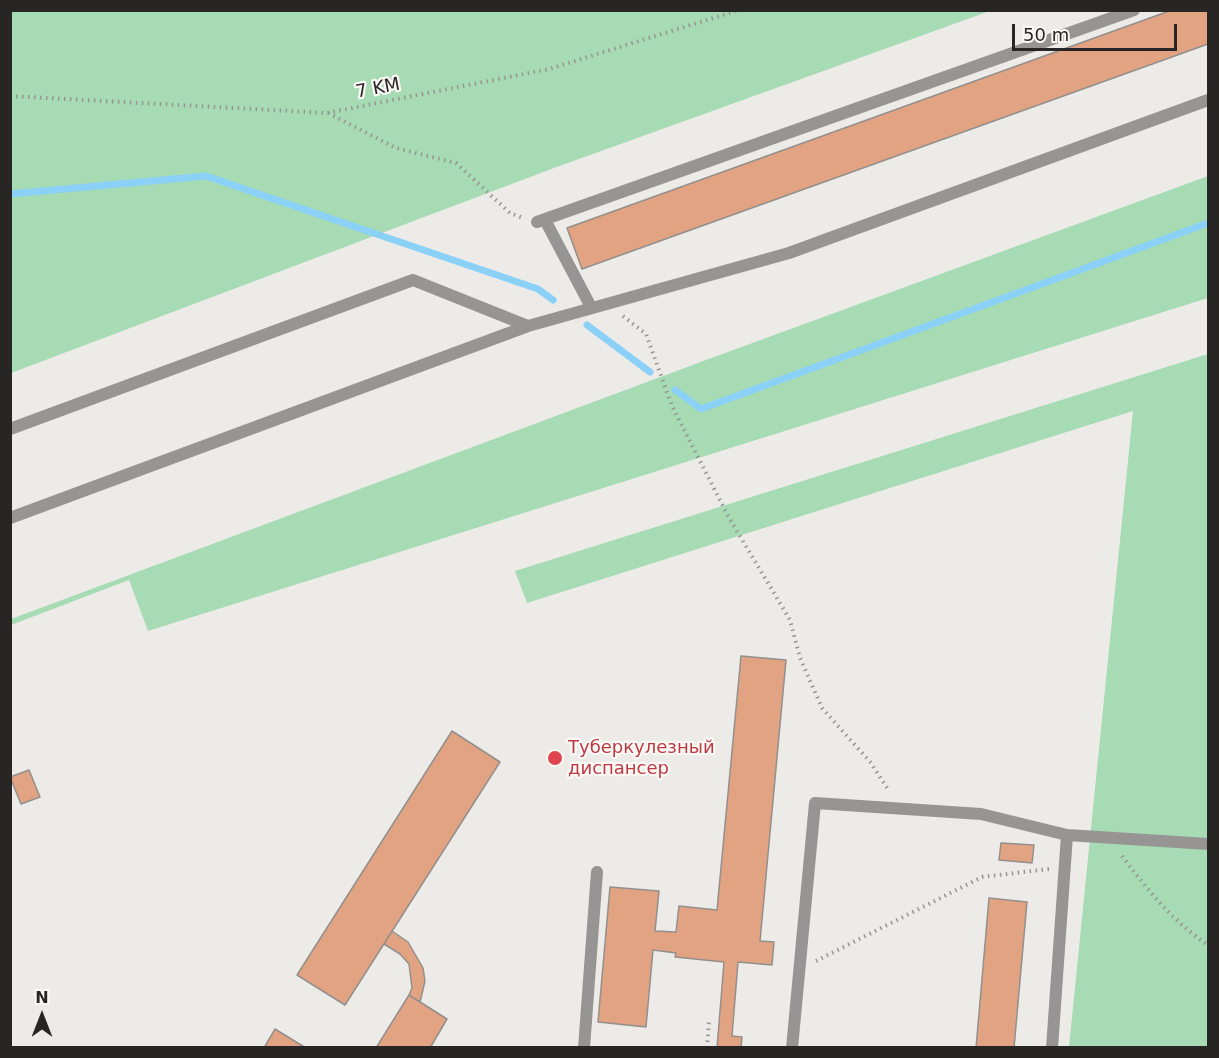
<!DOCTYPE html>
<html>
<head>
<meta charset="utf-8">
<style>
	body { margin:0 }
	#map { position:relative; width:1219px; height:1058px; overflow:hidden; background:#edebe8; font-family:"DejaVu Sans",sans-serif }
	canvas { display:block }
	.frame { position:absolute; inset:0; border:12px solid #272625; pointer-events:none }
	.north { position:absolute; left:12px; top:986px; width:60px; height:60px; -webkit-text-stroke:4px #fbf8f5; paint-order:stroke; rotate:0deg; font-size:16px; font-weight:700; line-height:24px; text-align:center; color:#272625 }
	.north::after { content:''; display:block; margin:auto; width:21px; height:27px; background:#272625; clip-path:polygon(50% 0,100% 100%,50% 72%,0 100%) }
	.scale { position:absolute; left:1012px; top:24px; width:165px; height:27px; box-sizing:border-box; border:3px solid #272625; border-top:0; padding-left:8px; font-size:18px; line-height:21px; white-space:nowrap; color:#272625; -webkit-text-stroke:4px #fbf8f5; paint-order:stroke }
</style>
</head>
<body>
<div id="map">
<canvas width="1219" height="1058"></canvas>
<div class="frame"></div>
<div class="north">N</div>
<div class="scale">50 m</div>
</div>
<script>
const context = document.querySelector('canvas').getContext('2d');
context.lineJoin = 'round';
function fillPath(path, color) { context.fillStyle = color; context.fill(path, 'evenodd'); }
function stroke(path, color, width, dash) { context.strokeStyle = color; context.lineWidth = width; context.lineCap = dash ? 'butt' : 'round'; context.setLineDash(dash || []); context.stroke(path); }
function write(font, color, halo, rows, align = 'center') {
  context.font = font + ' "DejaVu Sans",sans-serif'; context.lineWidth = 4.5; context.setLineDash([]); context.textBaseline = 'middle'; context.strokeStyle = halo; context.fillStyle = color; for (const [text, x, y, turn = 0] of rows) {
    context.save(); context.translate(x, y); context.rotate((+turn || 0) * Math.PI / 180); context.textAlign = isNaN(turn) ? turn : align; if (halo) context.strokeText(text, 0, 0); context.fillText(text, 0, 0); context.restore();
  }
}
const green = new Path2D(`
	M 11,10 L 990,10 L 990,11 L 554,168 L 11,373 Z
	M 1208,176 L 1208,298 L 148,631 L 129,580 L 11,625 L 11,619 L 706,360 Z
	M 1208,354 L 1208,1047 L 1069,1047 L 1133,411 L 527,603 L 515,571 Z`);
const stream = new Path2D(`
	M 10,194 L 206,176 L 538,289 L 553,300
	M 587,325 L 650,372
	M 675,390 L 701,409 L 1208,223`);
const building = new Path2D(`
	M 1172,10 L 1208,10 L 1208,44 L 582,269 L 567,228 Z
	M 741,656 L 786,660 L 760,941 L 774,942 L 772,965 L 738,962 L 732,1036 L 742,1037 L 741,1048 L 717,1048 L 724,962 L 675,957 L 676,953 L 653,950 L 646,1027 L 598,1022 L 610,887 L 659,891 L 655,931 L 676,932 L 679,906 L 717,910 Z
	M 452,731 L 500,762 L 345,1005 L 297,975 Z
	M 29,770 L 40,797 L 21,804 L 10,777 Z
	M 1001,843 L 1034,845 L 1032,863 L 999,860 Z
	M 989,898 L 1027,902 L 1014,1048 L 976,1048 Z
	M 392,931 L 408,942 L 423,968 L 425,981 L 420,1002 L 409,995 L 412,988 L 409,964 L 400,954 L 384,944 Z
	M 409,995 L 447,1019 L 430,1048 L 376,1048 Z
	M 275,1029 L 306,1048 L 264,1048 Z`);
const path = new Path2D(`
	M 10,96 L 327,113 L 549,69 L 739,10
	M 328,113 L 396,148 L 456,163 L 510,213 L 523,218
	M 623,316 L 646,334 L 672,406 L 728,516 L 790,620 L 800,658 L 822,708 L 871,763 L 889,791
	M 1122,856 C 1148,890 1172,921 1208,945
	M 816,961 L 982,877 L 1049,869
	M 707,1048 L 709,1021`);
const service = new Path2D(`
	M 545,220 L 591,307
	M 537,222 L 1134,10
	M 10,429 L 413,280 L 528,326
	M 10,518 L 528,326 L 789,253 L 1208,100
	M 584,1048 L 597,872
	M 792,1048 L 815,803 L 981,814 L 1067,835 L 1208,844
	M 1052,1048 L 1067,835`);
const markers = [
	[555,758,8,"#e0444e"]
];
const streetNames = [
	["7 KM",378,89,-11]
];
const healthNames = [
	["Туберкулезный",568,748],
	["диспансер",568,769]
];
fillPath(green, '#a6dbb3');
stroke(stream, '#8bd0f7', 7);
fillPath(building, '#e2a382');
stroke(building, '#928f8d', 1.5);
stroke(path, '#979593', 4, [1.5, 4.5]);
stroke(service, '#969594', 12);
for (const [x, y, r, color] of markers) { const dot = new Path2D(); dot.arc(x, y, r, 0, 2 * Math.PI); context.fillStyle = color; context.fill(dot); stroke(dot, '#fbf8f5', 2); }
write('18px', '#272625', '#fbf8f5', streetNames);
write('18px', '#be3a42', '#fbf8f5', healthNames, 'left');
</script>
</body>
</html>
